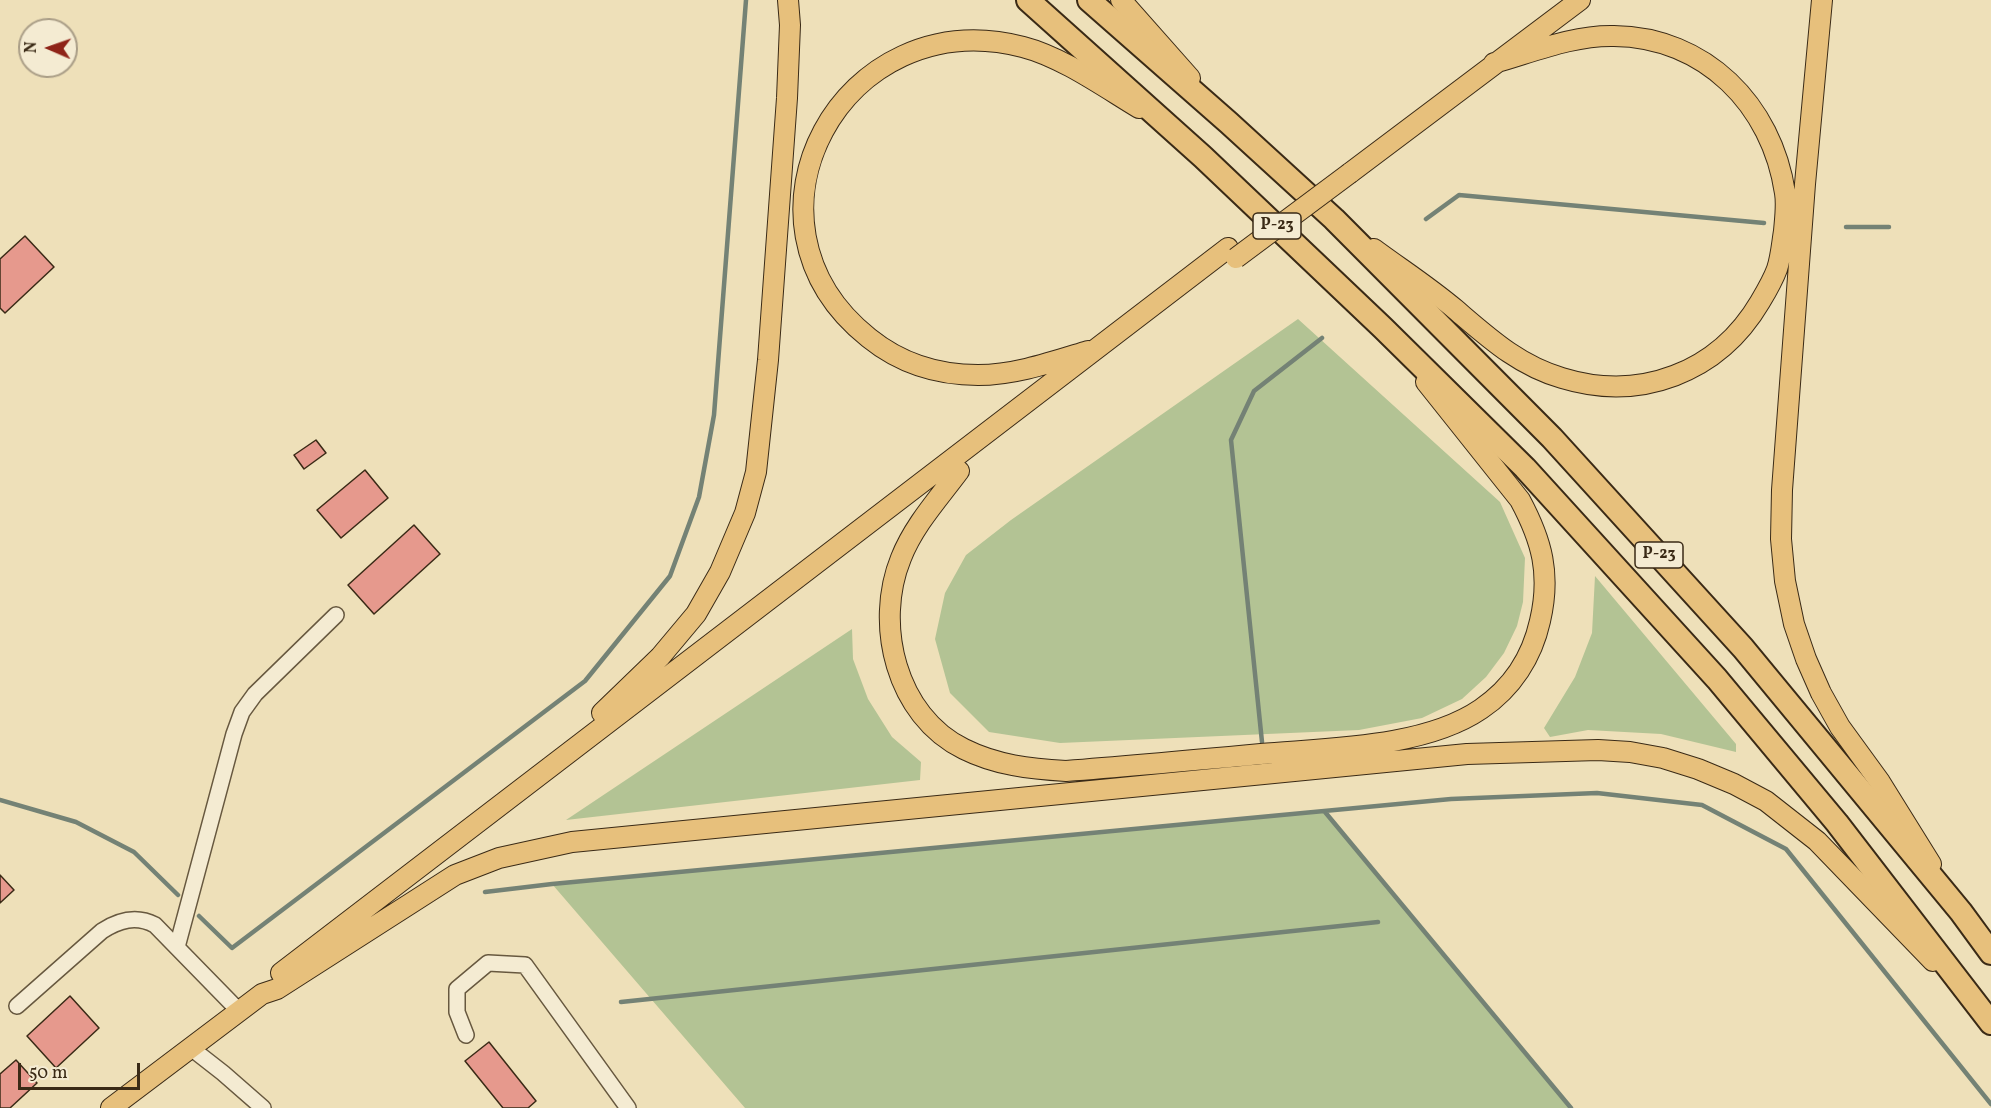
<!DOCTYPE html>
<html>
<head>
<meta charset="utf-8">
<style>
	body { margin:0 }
	#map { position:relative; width:1991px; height:1108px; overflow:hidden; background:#eee0b9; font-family:Vollkorn,serif }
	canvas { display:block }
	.north { position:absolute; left:18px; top:18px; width:60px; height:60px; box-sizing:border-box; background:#f4ebd2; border:2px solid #aa9e87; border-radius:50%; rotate:272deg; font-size:16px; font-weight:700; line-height:24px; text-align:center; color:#3a2a16 }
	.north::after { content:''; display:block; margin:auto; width:21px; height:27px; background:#8f2418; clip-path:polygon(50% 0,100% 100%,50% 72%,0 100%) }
	.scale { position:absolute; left:18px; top:1063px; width:122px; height:27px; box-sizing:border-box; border:3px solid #3a2a16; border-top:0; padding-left:8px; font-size:18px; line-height:21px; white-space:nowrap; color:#3a2a16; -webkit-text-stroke:4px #f4ebd2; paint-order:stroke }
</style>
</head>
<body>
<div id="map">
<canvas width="1991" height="1108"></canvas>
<div class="north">N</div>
<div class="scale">50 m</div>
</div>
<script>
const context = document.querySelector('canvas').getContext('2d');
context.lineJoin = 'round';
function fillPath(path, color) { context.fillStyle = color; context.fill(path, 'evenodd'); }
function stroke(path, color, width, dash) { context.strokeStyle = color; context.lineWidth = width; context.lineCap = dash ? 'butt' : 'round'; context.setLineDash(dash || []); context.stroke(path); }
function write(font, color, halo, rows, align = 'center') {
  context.font = font + ' Vollkorn,serif'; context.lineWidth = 4.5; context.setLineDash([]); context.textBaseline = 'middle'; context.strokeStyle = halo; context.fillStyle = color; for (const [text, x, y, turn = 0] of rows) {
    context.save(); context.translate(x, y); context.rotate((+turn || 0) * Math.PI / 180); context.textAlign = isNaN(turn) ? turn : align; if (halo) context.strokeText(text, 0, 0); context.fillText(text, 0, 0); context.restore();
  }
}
const green = new Path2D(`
	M 1298,319 L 1500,502 L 1525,558 L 1523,602 L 1517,626 L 1504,653 L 1486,677 L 1462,699 L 1422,718 L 1359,730 L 1060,743 L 989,732 L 950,693 L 935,639 L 945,593 L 966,555 L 1011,520 Z
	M 1595,576 L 1736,744 L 1736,752 L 1661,734 L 1588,730 L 1550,737 L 1544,728 L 1575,677 L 1592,633 Z
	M 852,629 L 853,659 L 868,699 L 892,737 L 921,762 L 920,780 L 566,820 Z
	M 1325,812 L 1571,1108 L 745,1108 L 552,884 Z`);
const stream = new Path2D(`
	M 1426,219 L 1459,195 L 1764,223
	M 1846,227 L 1889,227
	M 1262,742 L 1231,440 L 1254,391 L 1322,338
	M 0,800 L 76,822 L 134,852 L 178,895
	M 1325,812 L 1571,1108
	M 485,892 L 552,884 L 1451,799 L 1597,793 L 1702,805 L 1786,849 L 1991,1104
	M 199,916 L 232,948 L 585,681 L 670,576 L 699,497 L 714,415 L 746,0
	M 621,1002 L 1378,922`);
const building = new Path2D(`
	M 25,236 L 54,267 L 5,313 L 0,308 L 0,259 Z
	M 316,440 L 326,453 L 304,469 L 294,455 Z
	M 365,470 L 388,498 L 341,538 L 317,510 Z
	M 414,525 L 440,554 L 374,614 L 348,585 Z
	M 0,875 L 14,890 L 0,903 Z
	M 70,996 L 99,1028 L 56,1068 L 27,1036 Z
	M 489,1042 L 536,1101 L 528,1108 L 503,1108 L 465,1061 Z
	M 16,1060 L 37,1083 L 10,1108 L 0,1108 L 0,1074 Z`);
const minor = new Path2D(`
	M 177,947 L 234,734 L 242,712 L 255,694 L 336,615
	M 17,1006 L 102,931 C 119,920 136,915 155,925 L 239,1011
	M 466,1035 L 457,1012 L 457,989 L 488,963 L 525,965 L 628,1108
	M 191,1048 L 223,1073 L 263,1108`);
const major = new Path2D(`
	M 1121,0 L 1190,78
	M 1822,0 L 1805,184 L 1782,490 L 1781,539 L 1785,581 L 1794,624 L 1806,659 L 1821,693 L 1840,727 L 1880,782 L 1931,864
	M 1350,173 L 1580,0
	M 1374,249 C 1401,269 1429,287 1455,309 C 1489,338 1518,365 1562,378 C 1640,402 1718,373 1760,302 C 1766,292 1773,280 1777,269 C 1781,257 1782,243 1784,231 C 1785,219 1787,205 1785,193 C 1772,105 1705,37 1614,36 C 1573,35 1533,52 1494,63
	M 1088,351 C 1052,362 1015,375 978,375 C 938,375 900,363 869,338 C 722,221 843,0 1023,47 C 1062,57 1104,87 1139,108
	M 959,471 C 939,498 914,525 901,558 C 874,624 896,716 964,749 C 996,765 1030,769 1066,771 C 1131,766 1196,760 1261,754 C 1328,748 1424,748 1481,709 C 1512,688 1532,657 1540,621 C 1551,574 1542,541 1520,500 L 1426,382
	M 602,713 L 660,657 L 696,614 L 720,572 L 745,513 L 756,472 L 768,360 L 787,98 L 790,25 L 788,0
	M 281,973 L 1228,248
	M 111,1108 L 262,994 L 277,989 L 455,875 L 499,858 L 572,842 L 1467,754 L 1598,750 L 1630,752 L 1663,758 L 1698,769 L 1734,784 L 1766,801 L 1817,841 L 1933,961`);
const highway = new Path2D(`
	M 1028,0 L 1203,157 L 1383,328 L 1525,468 L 1717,679 L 1837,823 L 1991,1023
	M 1089,0 L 1229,123 L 1334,219 L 1552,438 L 1743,648 L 1961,912 L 1991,953`);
const majorBridge = new Path2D(`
	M 1236,258 L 1350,173`);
const shields = [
	[1277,226,48],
	[1659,555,48]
];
const shieldNames = [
	["Р-23",1277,226],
	["Р-23",1659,555]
];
fillPath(green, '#b3c394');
stroke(stream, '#748275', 4.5);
fillPath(building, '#e6998d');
stroke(building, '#3a2a16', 1.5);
stroke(minor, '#67583f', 18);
stroke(major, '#3a2a16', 22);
stroke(highway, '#3a2a16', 26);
stroke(minor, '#f4ebd2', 15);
stroke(major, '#e7c07c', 20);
stroke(highway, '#e7c07c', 22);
stroke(majorBridge, '#3a2a16', 22, []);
stroke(majorBridge, '#e7c07c', 20);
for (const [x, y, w] of shields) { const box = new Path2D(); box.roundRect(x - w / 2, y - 13, w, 26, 4.5); context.fillStyle = '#f4ebd2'; context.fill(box); stroke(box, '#3a2a16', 1.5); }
write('bold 16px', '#3a2a16', null, shieldNames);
</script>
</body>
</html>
